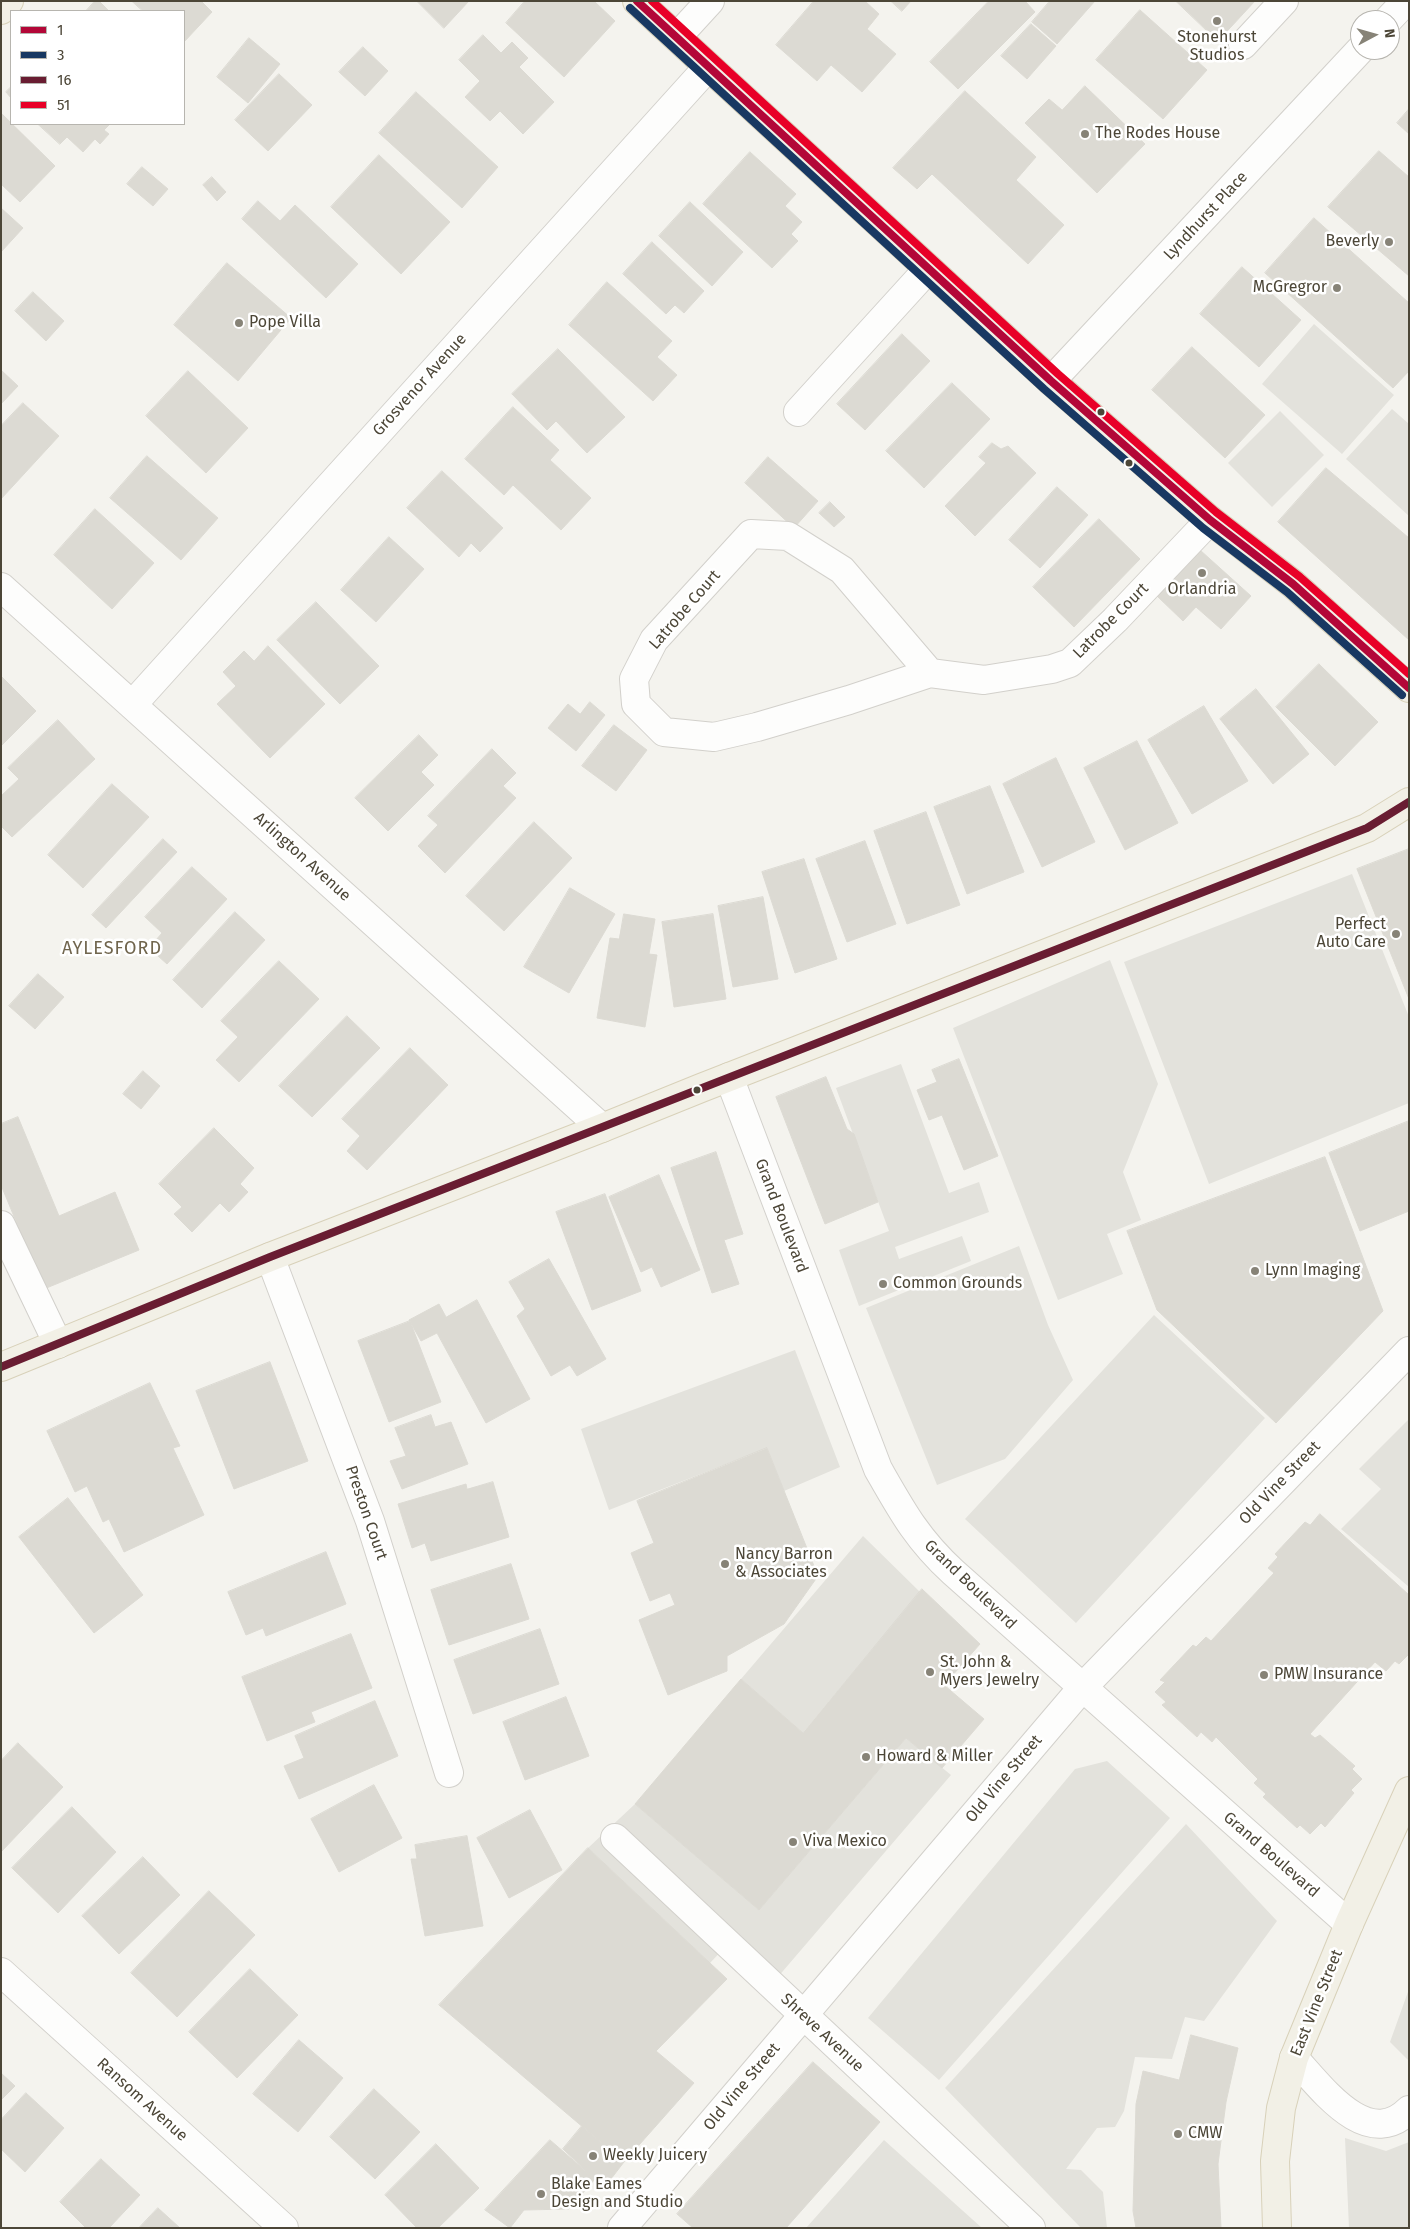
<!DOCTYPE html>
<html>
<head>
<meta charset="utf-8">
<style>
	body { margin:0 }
	#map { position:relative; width:1410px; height:2229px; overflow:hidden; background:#f4f3ee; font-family:"Fira Sans",sans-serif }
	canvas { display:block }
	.frame { position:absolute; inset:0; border:2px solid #4c4637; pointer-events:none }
	.legend { position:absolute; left:10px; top:10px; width:175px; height:115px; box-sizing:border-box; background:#fff; border:1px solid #b7b5af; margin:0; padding:6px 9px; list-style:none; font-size:15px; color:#4c4637 }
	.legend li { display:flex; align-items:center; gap:10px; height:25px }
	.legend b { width:25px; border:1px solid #b7b5af }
	.north { position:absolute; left:1350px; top:10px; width:50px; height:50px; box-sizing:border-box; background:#fff; border:1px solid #b7b5af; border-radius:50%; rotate:84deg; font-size:14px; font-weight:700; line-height:20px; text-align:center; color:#4c4637 }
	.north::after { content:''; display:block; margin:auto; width:18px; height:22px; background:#878377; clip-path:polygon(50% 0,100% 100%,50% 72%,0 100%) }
</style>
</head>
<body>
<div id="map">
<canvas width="1410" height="2229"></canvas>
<div class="frame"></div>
<ul class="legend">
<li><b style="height:6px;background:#b30738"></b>1</li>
<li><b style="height:6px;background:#183862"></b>3</li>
<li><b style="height:6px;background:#691d32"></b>16</li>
<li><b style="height:6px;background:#e80027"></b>51</li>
</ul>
<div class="north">N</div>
</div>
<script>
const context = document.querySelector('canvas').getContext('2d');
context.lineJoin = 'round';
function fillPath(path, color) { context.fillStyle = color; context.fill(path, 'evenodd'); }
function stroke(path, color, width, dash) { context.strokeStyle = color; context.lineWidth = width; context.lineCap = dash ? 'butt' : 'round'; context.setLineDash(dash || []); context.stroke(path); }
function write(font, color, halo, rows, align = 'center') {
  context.font = font + ' "Fira Sans",sans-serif'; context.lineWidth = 5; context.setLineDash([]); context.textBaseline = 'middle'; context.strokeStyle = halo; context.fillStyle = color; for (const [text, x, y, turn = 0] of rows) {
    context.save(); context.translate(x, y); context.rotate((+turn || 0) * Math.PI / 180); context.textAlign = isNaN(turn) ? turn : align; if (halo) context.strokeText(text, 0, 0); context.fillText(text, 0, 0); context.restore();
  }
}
const parking = new Path2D(`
	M 1314,324 L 1394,395 L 1342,454 L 1262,384 Z
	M 1392,409 L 1409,424 L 1409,516 L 1346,459 Z
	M 1280,411 L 1324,455 L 1272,507 L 1228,463 Z
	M 1352,874 L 1409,1017 L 1409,1103 L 1209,1184 L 1124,962 Z
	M 1110,960 L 1158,1084 L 1123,1172 L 1141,1220 L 1107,1234 L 1123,1274 L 1058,1300 L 953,1028 Z
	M 901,1064 L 949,1193 L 979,1182 L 989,1212 L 895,1247 L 899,1259 L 962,1236 L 971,1261 L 859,1306 L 839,1250 L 889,1231 L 836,1088 Z
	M 1019,1246 L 1048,1325 L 1073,1380 L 1005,1459 L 937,1485 L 866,1308 Z
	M 1154,1315 L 1265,1418 L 1076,1623 L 965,1519 Z
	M 795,1350 L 840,1467 L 784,1491 L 767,1448 L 609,1510 L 581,1429 Z
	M 1409,1419 L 1409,1587 L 1341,1529 L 1381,1489 L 1359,1469 Z
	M 863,1536 L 920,1592 L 803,1733 L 741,1679 Z
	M 906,1738 L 951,1775 L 771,1985 L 728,1944 L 710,1963 L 588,1848 L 635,1804 L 759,1910 Z
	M 1107,1761 L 1170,1818 L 939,2080 L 868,2018 L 1075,1769 Z
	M 1186,1824 L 1277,1921 L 1204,2021 L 1185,2017 L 1172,2059 L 1135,2057 L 1124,2111 L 1115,2127 L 1097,2128 L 1066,2169 L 1081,2170 L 1103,2192 L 1107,2228 L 1081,2228 L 945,2088 Z
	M 1409,1989 L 1409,2061 L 1390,2042 Z
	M 1345,2138 L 1386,2151 L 1409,2142 L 1409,2228 L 1349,2228 Z
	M 884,2140 L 982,2228 L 806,2228 Z`);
const building = new Path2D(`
	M 95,1 L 99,1 L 109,11 L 86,11 Z
	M 132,1 L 201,1 L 212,12 L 184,42 L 184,11 L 143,11 Z
	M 417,1 L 469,1 L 444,28 Z
	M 525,1 L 594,1 L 615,21 L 564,77 L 506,23 Z
	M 814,1 L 865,1 L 879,14 L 867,29 L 896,54 L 862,92 L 831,65 L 817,81 L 776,45 Z
	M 891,1 L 911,1 L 902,11 Z
	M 989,1 L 1025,1 L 1035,12 L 958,89 L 930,62 Z
	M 1050,1 L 1095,1 L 1057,44 L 1032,22 Z
	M 1176,1 L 1255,1 L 1218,41 Z
	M 1140,10 L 1207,70 L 1163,119 L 1096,60 Z
	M 1031,24 L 1056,46 L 1027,79 L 1001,56 Z
	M 483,35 L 501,53 L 512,42 L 528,58 L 519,67 L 554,102 L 523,134 L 500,111 L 490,121 L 465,97 L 480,81 L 459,60 Z
	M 249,38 L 280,64 L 248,103 L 217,77 Z
	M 363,47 L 388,71 L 365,96 L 339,72 Z
	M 279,74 L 312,105 L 268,151 L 235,120 Z
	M 1085,86 L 1145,144 L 1097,193 L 1025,123 L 1049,99 L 1062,110 Z
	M 11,87 L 11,98 L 6,92 Z
	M 965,91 L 1036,157 L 1016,180 L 1064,225 L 1028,264 L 932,174 L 917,189 L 893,168 Z
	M 416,92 L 498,167 L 462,208 L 379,133 Z
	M 1409,109 L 1409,134 L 1397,123 Z
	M 1,113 L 55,166 L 20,202 L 1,184 Z
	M 38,124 L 110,124 L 104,130 L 109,134 L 100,144 L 95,139 L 83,152 L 67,137 L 60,144 Z
	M 1379,151 L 1409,177 L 1409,276 L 1328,207 Z
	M 750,152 L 796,194 L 785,206 L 802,222 L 791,234 L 798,241 L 772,268 L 703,204 Z
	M 379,155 L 450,222 L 401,274 L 331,207 Z
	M 142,167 L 168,189 L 153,206 L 127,184 Z
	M 212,177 L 226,192 L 217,201 L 203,185 Z
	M 258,201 L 280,221 L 295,205 L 358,264 L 326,298 L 242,219 Z
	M 690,202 L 743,252 L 712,286 L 659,236 Z
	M 1,208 L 23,228 L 1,252 Z
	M 1314,218 L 1409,303 L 1409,371 L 1393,388 L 1265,273 Z
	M 652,242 L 704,291 L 684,313 L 675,305 L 666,314 L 623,274 Z
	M 227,263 L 291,318 L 238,381 L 174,325 Z
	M 1242,267 L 1301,320 L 1259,367 L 1200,314 Z
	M 607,282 L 672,341 L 657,357 L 677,375 L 653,401 L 569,325 Z
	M 33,292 L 64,321 L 46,341 L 15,311 Z
	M 902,334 L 930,361 L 865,430 L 837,404 Z
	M 1192,347 L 1265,415 L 1225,458 L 1152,390 Z
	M 558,349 L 625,417 L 587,453 L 556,421 L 547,430 L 512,394 Z
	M 1,370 L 18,386 L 1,404 Z
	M 188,371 L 248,428 L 206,473 L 146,416 Z
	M 952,383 L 990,419 L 924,488 L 886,451 Z
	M 23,403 L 59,436 L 1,499 L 1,426 Z
	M 513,407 L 559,450 L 550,460 L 591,498 L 561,530 L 513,485 L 504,495 L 465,459 Z
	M 992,443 L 1001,449 L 1008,446 L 1036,473 L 975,536 L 945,506 L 986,463 L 979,457 Z
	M 147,456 L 218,518 L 181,560 L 110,498 Z
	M 768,457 L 818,501 L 794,528 L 745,483 Z
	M 1326,468 L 1409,538 L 1409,640 L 1278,522 Z
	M 442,471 L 503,528 L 480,552 L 471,543 L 459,557 L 407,508 Z
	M 1057,487 L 1088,515 L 1040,568 L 1009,540 Z
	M 830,502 L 845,517 L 834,527 L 819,513 Z
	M 95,509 L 154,563 L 112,609 L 54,555 Z
	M 1099,519 L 1140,559 L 1074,627 L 1033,587 Z
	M 389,537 L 424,569 L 376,622 L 341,590 Z
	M 1200,550 L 1251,596 L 1221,629 L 1196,607 L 1183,621 L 1157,596 Z
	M 316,602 L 379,666 L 340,704 L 277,640 Z
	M 268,646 L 325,704 L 270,758 L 217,704 L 236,686 L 223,672 L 244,651 L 254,661 Z
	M 1319,664 L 1378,722 L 1335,766 L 1276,707 Z
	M 1,676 L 36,711 L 1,746 Z
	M 1256,689 L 1309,754 L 1273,784 L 1220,719 Z
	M 590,702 L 605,715 L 576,751 L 548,728 L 568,704 L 580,714 Z
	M 1204,706 L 1248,781 L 1192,814 L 1148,740 Z
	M 58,720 L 95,759 L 12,837 L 1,826 L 1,796 L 19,779 L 8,768 Z
	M 614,725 L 647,750 L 616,791 L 582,766 Z
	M 419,735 L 438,755 L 421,772 L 434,785 L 388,831 L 355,798 Z
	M 1137,741 L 1178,823 L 1125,850 L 1084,768 Z
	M 492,749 L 516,773 L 503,786 L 516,798 L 445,873 L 418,846 L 438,825 L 428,816 Z
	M 1056,758 L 1095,842 L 1042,867 L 1003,784 Z
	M 112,784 L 149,817 L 83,888 L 48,855 Z
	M 990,786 L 1024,872 L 967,894 L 934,807 Z
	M 926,812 L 960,905 L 907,924 L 874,831 Z
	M 534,822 L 572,858 L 504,931 L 466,896 Z
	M 163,839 L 177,852 L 106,928 L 92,915 Z
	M 865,841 L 896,924 L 847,942 L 816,859 Z
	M 1409,849 L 1409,999 L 1357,869 Z
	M 804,859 L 837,959 L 795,973 L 762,872 Z
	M 192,867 L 227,899 L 167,964 L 149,948 L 162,933 L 145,917 Z
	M 570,888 L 615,914 L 569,993 L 524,967 Z
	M 763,897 L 778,979 L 733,987 L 718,906 Z
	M 235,912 L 265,940 L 202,1008 L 173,980 Z
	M 624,914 L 655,919 L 649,954 L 657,955 L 645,1027 L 597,1018 L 610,938 L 619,939 Z
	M 713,914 L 726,999 L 674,1007 L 662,922 Z
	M 279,961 L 319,999 L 239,1082 L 216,1060 L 238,1037 L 221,1021 Z
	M 38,974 L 64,997 L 35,1029 L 9,1006 Z
	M 347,1016 L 380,1048 L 312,1117 L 279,1086 Z
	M 410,1048 L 448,1085 L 367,1170 L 347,1151 L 360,1136 L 342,1119 Z
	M 959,1059 L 998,1156 L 964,1170 L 942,1115 L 929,1120 L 917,1090 L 937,1082 L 932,1070 Z
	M 143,1071 L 160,1086 L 141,1109 L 123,1094 Z
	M 826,1077 L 847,1129 L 854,1134 L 878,1202 L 825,1224 L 776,1097 Z
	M 18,1117 L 59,1216 L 115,1192 L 139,1250 L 44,1289 L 1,1185 L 1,1124 Z
	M 1409,1121 L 1409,1211 L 1360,1231 L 1329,1153 Z
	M 214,1128 L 254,1168 L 240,1184 L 248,1192 L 229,1212 L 220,1203 L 192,1232 L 174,1214 L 182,1207 L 159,1184 Z
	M 716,1152 L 743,1234 L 724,1240 L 739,1284 L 712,1293 L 671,1168 Z
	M 1325,1157 L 1383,1311 L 1276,1423 L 1157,1310 L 1127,1231 Z
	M 659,1175 L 700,1270 L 661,1287 L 652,1267 L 641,1272 L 609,1197 Z
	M 605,1194 L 641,1291 L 592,1310 L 556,1212 Z
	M 549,1259 L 606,1359 L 577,1376 L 570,1365 L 551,1376 L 517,1316 L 525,1309 L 509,1282 Z
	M 477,1300 L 530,1399 L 486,1423 L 437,1333 L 421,1341 L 409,1320 L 439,1304 L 446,1317 Z
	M 410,1321 L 441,1402 L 389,1422 L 358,1341 Z
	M 270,1362 L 308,1461 L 234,1489 L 196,1391 Z
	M 150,1383 L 180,1446 L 173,1448 L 204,1515 L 124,1552 L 109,1519 L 103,1522 L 87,1486 L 75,1492 L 47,1431 Z
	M 431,1415 L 435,1427 L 451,1422 L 468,1464 L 402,1489 L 390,1461 L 406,1456 L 395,1428 Z
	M 767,1448 L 818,1576 L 784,1624 L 727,1656 L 727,1671 L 668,1695 L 639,1620 L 675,1605 L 670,1593 L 650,1601 L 631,1553 L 654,1543 L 637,1501 Z
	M 493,1482 L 509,1537 L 431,1561 L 425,1543 L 412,1548 L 398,1504 L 466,1484 L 467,1489 Z
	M 68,1498 L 143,1595 L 94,1633 L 19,1537 Z
	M 1320,1514 L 1409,1595 L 1409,1654 L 1399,1664 L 1395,1661 L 1386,1671 L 1375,1662 L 1310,1734 L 1315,1738 L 1320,1735 L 1355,1766 L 1352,1769 L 1362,1779 L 1351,1790 L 1354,1793 L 1325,1827 L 1321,1823 L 1310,1834 L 1300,1825 L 1297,1828 L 1263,1797 L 1266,1794 L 1254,1783 L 1258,1779 L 1216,1737 L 1212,1742 L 1201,1732 L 1197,1737 L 1162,1705 L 1166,1702 L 1155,1692 L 1165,1682 L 1160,1680 L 1193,1645 L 1196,1647 L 1206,1637 L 1211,1641 L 1274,1573 L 1268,1568 L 1278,1557 L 1275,1554 L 1305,1522 L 1310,1525 Z
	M 326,1552 L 346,1604 L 266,1636 L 263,1628 L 246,1635 L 228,1592 Z
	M 511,1564 L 529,1619 L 449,1645 L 431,1590 Z
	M 922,1589 L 980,1644 L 944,1685 L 984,1719 L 942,1768 L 906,1738 L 759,1910 L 635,1804 L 741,1679 L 803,1733 Z
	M 540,1629 L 559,1684 L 473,1714 L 454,1660 Z
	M 351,1634 L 372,1688 L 311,1712 L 315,1722 L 267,1741 L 242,1677 Z
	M 566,1697 L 589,1756 L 525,1780 L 503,1722 Z
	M 375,1701 L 398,1756 L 299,1799 L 284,1766 L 304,1758 L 295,1736 Z
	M 18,1743 L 63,1787 L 1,1852 L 1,1761 Z
	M 374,1785 L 402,1838 L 339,1872 L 311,1819 Z
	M 72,1807 L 116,1852 L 58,1913 L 12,1868 Z
	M 530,1810 L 562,1870 L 509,1898 L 477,1838 Z
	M 467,1836 L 483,1926 L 425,1936 L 411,1859 L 417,1859 L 415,1845 Z
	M 588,1848 L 727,1979 L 656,2051 L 694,2083 L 624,2162 L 439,2005 Z
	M 143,1857 L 180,1895 L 119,1954 L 82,1916 Z
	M 209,1891 L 255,1935 L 177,2017 L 131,1973 Z
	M 250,1969 L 298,2015 L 237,2078 L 189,2032 Z
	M 1191,2035 L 1238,2048 L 1226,2102 L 1218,2164 L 1221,2228 L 1136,2228 L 1133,2211 L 1136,2104 L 1143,2071 L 1179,2080 Z
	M 299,2040 L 343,2078 L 298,2132 L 253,2094 Z
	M 813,2062 L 880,2122 L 786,2228 L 693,2228 L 677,2214 Z
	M 1,2073 L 15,2086 L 1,2100 Z
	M 374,2089 L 420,2132 L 375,2179 L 330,2137 Z
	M 26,2093 L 64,2128 L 25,2172 L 1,2149 L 1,2120 Z
	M 582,2126 L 624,2162 L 604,2188 L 563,2149 Z
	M 550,2140 L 595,2179 L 569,2209 L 524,2210 L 510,2228 L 485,2210 Z
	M 436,2144 L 479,2188 L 438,2228 L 417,2228 L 385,2195 Z
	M 101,2159 L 140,2195 L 109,2228 L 86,2228 L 60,2202 Z
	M 158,2208 L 180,2228 L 139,2228 Z`);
const minor = new Path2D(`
	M 1388,20 L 1406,1
	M 677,37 L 710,1
	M 1243,45 L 1284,1
	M 1051,381 L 1360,50
	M 798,412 L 928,269
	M 1,587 L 602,1128
	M 930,673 L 849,700 L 757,727 L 714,737 L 664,732 L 636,704 L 634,679 L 654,640 L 751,534 L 788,536 L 842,570 L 930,673 L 984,680 L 1052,669 L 1070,663 L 1115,620 L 1210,520
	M 133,704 L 708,67
	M 729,1077 L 878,1469 C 902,1511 917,1539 953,1572 L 1349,1924
	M 1,1225 L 58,1344
	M 270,1257 L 370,1521 L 449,1773
	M 615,1838 L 1031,2228
	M 1,1972 L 284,2228
	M 1294,2058 C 1321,2087 1367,2152 1409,2110
	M 622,2228 L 1082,1688 L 1409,1351`);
const major = new Path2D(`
	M 637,1 L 1051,381 L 1210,520 L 1293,584 L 1409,688
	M 1,10 L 9,1
	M 1,1367 L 270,1257 L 602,1128 L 701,1088 L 1367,828 L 1409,802
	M 1277,2228 L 1275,2161 L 1281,2108 L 1294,2058 L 1349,1924 L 1409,1791`);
const bus1 = new Path2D(`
	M 637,1 L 1051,381 L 1210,520 L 1293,584 L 1409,688`);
const bus2 = new Path2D(`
	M 630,8 L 1044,389 L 1203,528 L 1287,592 L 1402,695`);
const bus3 = new Path2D(`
	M 1,1367 L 270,1257 L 1367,828 L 1409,802`);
const bus4 = new Path2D(`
	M 652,1 L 1058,374 L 1216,512 L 1300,577 L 1409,674`);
const markers = [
	[1217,21,5,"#878377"],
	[1085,134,5,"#878377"],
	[1389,242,5,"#878377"],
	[1337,288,5,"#878377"],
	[239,323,5,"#878377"],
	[1101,412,4.5,"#4c4637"],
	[1129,463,4.5,"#4c4637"],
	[1202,573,5,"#878377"],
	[1396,934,5,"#878377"],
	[697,1090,4.5,"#4c4637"],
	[1255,1271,5,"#878377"],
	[883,1284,5,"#878377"],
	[725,1564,5,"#878377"],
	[930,1672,5,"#878377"],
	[1264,1675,5,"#878377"],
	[866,1757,5,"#878377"],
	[793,1842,5,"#878377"],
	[1178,2134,5,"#878377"],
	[593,2156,5,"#878377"],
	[541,2194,5,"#878377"]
];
const poiNames = [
	["Stonehurst",1217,38,"center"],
	["Studios",1217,56,"center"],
	["The Rodes House",1095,134],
	["Beverly",1379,242,"right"],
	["McGregror",1327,288,"right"],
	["Pope Villa",249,323],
	["Orlandria",1202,590,"center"],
	["Perfect",1386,925,"right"],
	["Auto Care",1386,943,"right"],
	["Lynn Imaging",1265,1271],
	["Common Grounds",893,1284],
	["Nancy Barron",735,1555],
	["& Associates",735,1573],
	["St. John &",940,1663],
	["Myers Jewelry",940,1681],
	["PMW Insurance",1274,1675],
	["Howard & Miller",876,1757],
	["Viva Mexico",803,1842],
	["CMW",1188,2134],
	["Weekly Juicery",603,2156],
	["Blake Eames",551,2185],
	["Design and Studio",551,2203]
];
const streetNames = [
	["Lyndhurst Place",1206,216,-47],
	["Grosvenor Avenue",420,385,-48],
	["Latrobe Court",685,610,-49],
	["Latrobe Court",1111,621,-45],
	["Arlington Avenue",302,857,42],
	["Grand Boulevard",781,1216,69],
	["Old Vine Street",1280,1483,-46],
	["Preston Court",366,1513,71],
	["Grand Boulevard",970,1585,44],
	["Old Vine Street",1004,1779,-50],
	["Grand Boulevard",1271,1855,41],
	["East Vine Street",1317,2003,-68],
	["Shreve Avenue",822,2033,43],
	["Old Vine Street",742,2087,-50],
	["Ransom Avenue",142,2100,42]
];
const neighbourhoodNames = [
	["AYLESFORD",112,949]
];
fillPath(parking, '#e3e2dc');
fillPath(building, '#dcdad3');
stroke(building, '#dcdad3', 1);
stroke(minor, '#d2d0cb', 30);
stroke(major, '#d8d1b9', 30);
stroke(minor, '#fdfdfc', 28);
stroke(major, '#f2f0e6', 28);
stroke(bus1, '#b30738', 8);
stroke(bus2, '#183862', 8);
stroke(bus3, '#691d32', 8);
stroke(bus4, '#e80027', 8);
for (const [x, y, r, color] of markers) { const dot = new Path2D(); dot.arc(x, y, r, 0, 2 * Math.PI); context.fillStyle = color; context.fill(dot); stroke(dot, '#fff', 2); }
write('16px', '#4c4637', '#fff', poiNames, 'left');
write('16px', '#4c4637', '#fff', streetNames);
context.letterSpacing = '1px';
write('18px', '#70654d', '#fff', neighbourhoodNames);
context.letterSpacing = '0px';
</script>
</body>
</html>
